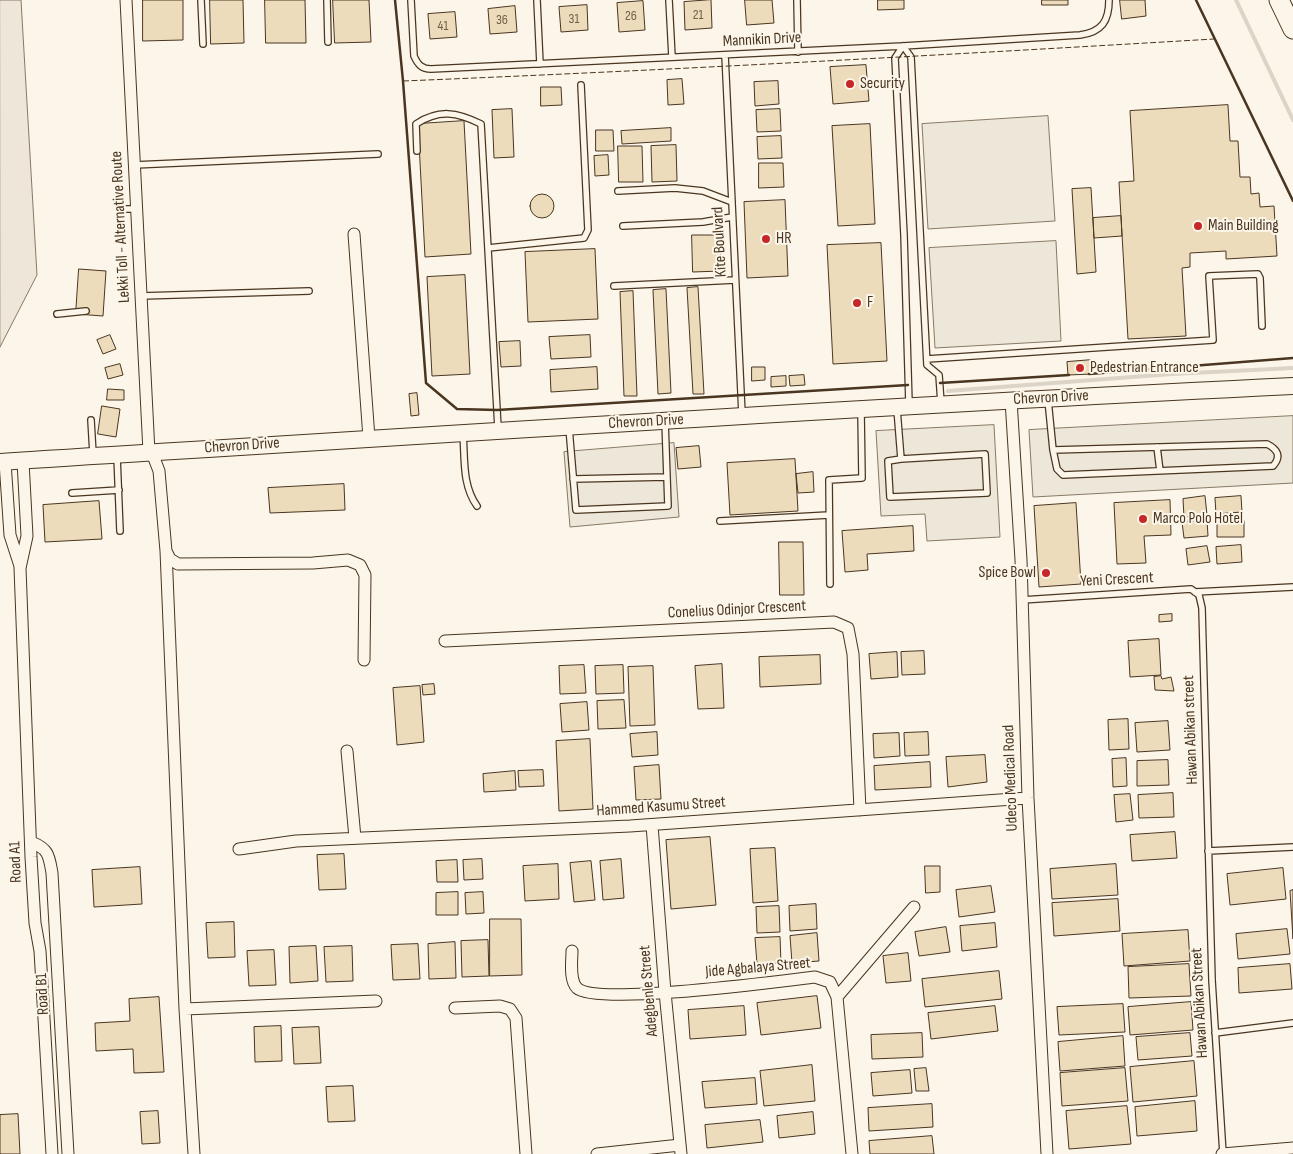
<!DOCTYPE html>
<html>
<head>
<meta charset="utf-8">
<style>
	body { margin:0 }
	canvas { display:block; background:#fbf6e9 }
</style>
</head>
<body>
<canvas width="1293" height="1154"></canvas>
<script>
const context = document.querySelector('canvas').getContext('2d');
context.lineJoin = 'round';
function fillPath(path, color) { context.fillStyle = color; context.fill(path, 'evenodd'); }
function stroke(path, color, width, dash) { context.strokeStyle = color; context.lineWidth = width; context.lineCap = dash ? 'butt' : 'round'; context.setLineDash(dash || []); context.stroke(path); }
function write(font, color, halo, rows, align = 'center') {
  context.font = font + ' "Sofia Sans Condensed",sans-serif'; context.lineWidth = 4; context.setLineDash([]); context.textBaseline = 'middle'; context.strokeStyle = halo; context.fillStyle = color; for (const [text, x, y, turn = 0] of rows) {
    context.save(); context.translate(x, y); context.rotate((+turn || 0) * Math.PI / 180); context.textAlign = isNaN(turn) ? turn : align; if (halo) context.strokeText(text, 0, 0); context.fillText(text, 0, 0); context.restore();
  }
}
const green = new Path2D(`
	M 0,0 L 21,0 L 37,275 L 0,347 Z`);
const parking = new Path2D(`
	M 1048,116 L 1055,221 L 928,229 L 922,124 Z
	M 1056,241 L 1061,341 L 935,348 L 929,248 Z
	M 1293,416 L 1293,483 L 1033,497 L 1029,430 Z
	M 994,425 L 1000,537 L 927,541 L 925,514 L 881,516 L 876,431 Z
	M 674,443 L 679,517 L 570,527 L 564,452 Z`);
const stream = new Path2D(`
	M 1236,0 L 1293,120
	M 948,391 L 1172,374 L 1293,368`);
const building = new Path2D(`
	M 143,0 L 183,0 L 183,40 L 143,41 Z
	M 210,0 L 243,0 L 244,43 L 211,44 Z
	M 265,0 L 305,0 L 306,43 L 266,43 Z
	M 333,0 L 369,0 L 371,42 L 335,43 Z
	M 711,0 L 712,28 L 685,30 L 684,2 Z
	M 745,0 L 772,0 L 774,23 L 747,25 Z
	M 878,0 L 904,0 L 904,9 L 878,10 Z
	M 1042,0 L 1068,0 L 1068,5 L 1042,5 Z
	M 1120,0 L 1145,0 L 1146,16 L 1122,19 Z
	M 643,1 L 645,30 L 619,32 L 617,3 Z
	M 587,5 L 588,30 L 561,32 L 559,7 Z
	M 515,6 L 517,32 L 490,34 L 488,9 Z
	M 455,12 L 457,37 L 430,39 L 428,14 Z
	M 866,65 L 869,101 L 833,104 L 830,67 Z
	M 682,79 L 684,104 L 668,105 L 667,80 Z
	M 778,81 L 779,104 L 755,106 L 754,82 Z
	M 541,87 L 561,87 L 562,105 L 541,106 Z
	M 1228,105 L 1230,141 L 1238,141 L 1240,177 L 1250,177 L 1251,194 L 1259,193 L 1260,207 L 1274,206 L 1277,256 L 1226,259 L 1226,251 L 1190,253 L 1190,267 L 1182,268 L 1186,336 L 1128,339 L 1119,182 L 1134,181 L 1130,111 Z
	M 512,109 L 514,157 L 494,158 L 492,110 Z
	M 780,109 L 781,131 L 757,132 L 756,110 Z
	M 464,121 L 471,254 L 425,257 L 418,124 Z
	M 870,124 L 875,224 L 838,226 L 832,126 Z
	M 671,128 L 671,141 L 622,144 L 621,131 Z
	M 596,130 L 613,130 L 614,151 L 596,151 Z
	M 781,136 L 782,158 L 758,159 L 757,137 Z
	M 676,145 L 677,181 L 652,182 L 651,146 Z
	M 618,146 L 642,146 L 643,182 L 619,182 Z
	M 608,155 L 609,175 L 595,176 L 594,156 Z
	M 759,163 L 783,163 L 784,187 L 759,188 Z
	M 1091,188 L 1096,272 L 1077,274 L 1072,189 Z
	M530 206a12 12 0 1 1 24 0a12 12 0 1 1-24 0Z
	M 785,200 L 788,276 L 747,278 L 744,202 Z
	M 1121,216 L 1122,236 L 1094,238 L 1093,218 Z
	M 692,235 L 720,235 L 721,271 L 693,272 Z
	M 881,243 L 887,361 L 833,364 L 827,245 Z
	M 595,249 L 598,319 L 528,322 L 525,252 Z
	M 79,269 L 106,271 L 103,316 L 76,314 Z
	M 465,275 L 470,374 L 432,376 L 427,277 Z
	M 698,287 L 704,394 L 693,394 L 687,288 Z
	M 666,289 L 671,393 L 658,394 L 653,290 Z
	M 633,291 L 637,396 L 624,396 L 620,292 Z
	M 110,335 L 116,349 L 103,354 L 97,340 Z
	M 590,335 L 591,357 L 551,359 L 549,337 Z
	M 520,341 L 521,366 L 501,367 L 499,342 Z
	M 1092,360 L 1093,374 L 1068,375 L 1067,362 Z
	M 120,364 L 123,375 L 108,379 L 105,368 Z
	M 597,367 L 598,389 L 551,392 L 550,370 Z
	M 752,367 L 765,367 L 765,380 L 752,381 Z
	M 804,375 L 805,385 L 790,386 L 789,376 Z
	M 786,376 L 786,386 L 771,387 L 771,377 Z
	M 108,389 L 124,390 L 124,400 L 107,400 Z
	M 417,393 L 419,415 L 411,416 L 409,394 Z
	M 102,406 L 120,409 L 116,437 L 98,434 Z
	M 699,446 L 701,467 L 678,469 L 676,448 Z
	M 795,459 L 798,511 L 730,515 L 727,463 Z
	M 813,472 L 814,492 L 798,493 L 796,474 Z
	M 344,484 L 345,510 L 270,513 L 268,488 Z
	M 1205,496 L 1207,515 L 1184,517 L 1183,499 Z
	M 1241,496 L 1242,512 L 1216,514 L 1215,498 Z
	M 1170,500 L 1171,535 L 1144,536 L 1146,563 L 1117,564 L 1114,503 Z
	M 99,501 L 102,539 L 45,542 L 43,505 Z
	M 1076,503 L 1081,584 L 1039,587 L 1034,506 Z
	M 1207,520 L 1208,536 L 1184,538 L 1182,522 Z
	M 1244,521 L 1244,537 L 1217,537 L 1217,522 Z
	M 913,526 L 914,551 L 867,554 L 868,570 L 845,572 L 842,531 Z
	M 779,542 L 803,542 L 804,595 L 780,595 Z
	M 1241,545 L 1242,562 L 1217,564 L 1216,547 Z
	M 1207,546 L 1210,562 L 1188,565 L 1186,549 Z
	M 1172,614 L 1172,621 L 1159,622 L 1159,615 Z
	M 1159,639 L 1161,675 L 1130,677 L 1128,641 Z
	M 924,651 L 925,674 L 902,675 L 901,652 Z
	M 897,652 L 898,677 L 871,679 L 869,654 Z
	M 820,655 L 821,684 L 760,687 L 759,657 Z
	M 722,664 L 724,708 L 698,709 L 695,666 Z
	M 584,665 L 586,693 L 560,694 L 559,666 Z
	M 623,665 L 624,693 L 596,694 L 595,666 Z
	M 653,666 L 655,725 L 630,726 L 628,667 Z
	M 1161,676 L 1162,679 L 1171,677 L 1174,691 L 1155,690 L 1154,677 Z
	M 434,684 L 435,694 L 423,695 L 422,685 Z
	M 420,686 L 424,742 L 397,745 L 393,688 Z
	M 624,700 L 626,728 L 598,729 L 597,701 Z
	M 587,702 L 589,730 L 562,732 L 560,704 Z
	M 1128,719 L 1129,749 L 1109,750 L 1108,720 Z
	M 1168,721 L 1170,750 L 1137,752 L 1135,723 Z
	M 657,732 L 658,755 L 632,757 L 630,734 Z
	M 928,732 L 929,755 L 905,756 L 904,733 Z
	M 899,733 L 900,756 L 874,758 L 873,734 Z
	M 590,739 L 593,809 L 559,811 L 556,741 Z
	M 985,755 L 987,782 L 948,787 L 946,757 Z
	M 1126,758 L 1127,786 L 1113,787 L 1112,759 Z
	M 1168,760 L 1169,785 L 1137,786 L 1137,761 Z
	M 930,762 L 931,787 L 875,790 L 874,766 Z
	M 659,765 L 661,799 L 636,800 L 634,767 Z
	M 543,770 L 544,786 L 519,787 L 518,771 Z
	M 515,771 L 516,790 L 484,792 L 483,774 Z
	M 1173,793 L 1174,817 L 1139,818 L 1138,795 Z
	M 1130,794 L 1133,820 L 1116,822 L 1114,795 Z
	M 1175,832 L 1177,858 L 1132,861 L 1130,835 Z
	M 710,837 L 716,905 L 671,909 L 666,840 Z
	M 775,848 L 778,901 L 753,903 L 750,849 Z
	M 344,854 L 346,889 L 319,890 L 317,855 Z
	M 482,859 L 483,879 L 464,880 L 463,860 Z
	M 621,859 L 624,898 L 603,900 L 600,861 Z
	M 457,860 L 458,882 L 437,882 L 436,861 Z
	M 591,861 L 595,900 L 574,902 L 570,863 Z
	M 558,864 L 559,899 L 525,901 L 523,866 Z
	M 1116,864 L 1118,895 L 1052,899 L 1050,869 Z
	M 925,866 L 940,866 L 940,892 L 926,893 Z
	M 140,867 L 142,904 L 94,907 L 92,870 Z
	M 1283,868 L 1286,899 L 1230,905 L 1227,874 Z
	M 991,886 L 995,912 L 959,917 L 956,890 Z
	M 1293,890 L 1293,939 L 1290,891 Z
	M 458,892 L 458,915 L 436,915 L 436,893 Z
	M 483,892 L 484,913 L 466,914 L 465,893 Z
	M 1118,899 L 1120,931 L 1054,936 L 1052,903 Z
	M 816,904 L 817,929 L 790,931 L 789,906 Z
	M 779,906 L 780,932 L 757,933 L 756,907 Z
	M 490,919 L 521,919 L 522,975 L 490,976 Z
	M 234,922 L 235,957 L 208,958 L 206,923 Z
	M 995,923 L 997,947 L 962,951 L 960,926 Z
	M 946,927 L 950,952 L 919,956 L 915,932 Z
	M 1287,929 L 1290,954 L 1238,959 L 1236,934 Z
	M 1188,930 L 1190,961 L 1124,966 L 1122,934 Z
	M 817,933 L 819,961 L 792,963 L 790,936 Z
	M 780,937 L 781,963 L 757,964 L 755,938 Z
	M 488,940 L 489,976 L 462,977 L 461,941 Z
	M 455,942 L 456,978 L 429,979 L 428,944 Z
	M 418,944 L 420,979 L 393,980 L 391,945 Z
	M 316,946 L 318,981 L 290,983 L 289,947 Z
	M 352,946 L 353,981 L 326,982 L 324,947 Z
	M 274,950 L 276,985 L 249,986 L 247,951 Z
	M 908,953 L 911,981 L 886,983 L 883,956 Z
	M 1189,964 L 1191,996 L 1129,998 L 1128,967 Z
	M 1290,964 L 1292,989 L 1239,993 L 1238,968 Z
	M 999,971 L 1002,999 L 925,1007 L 922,979 Z
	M 817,996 L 821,1028 L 761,1035 L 757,1003 Z
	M 159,997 L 164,1072 L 134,1073 L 133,1049 L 96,1051 L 95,1023 L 130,1021 L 129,999 Z
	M 1191,1002 L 1193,1030 L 1130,1035 L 1128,1007 Z
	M 1123,1004 L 1125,1032 L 1059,1035 L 1057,1007 Z
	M 744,1006 L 746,1035 L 690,1039 L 688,1010 Z
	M 995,1006 L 998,1031 L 931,1039 L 928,1013 Z
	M 281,1026 L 282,1061 L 255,1062 L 254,1027 Z
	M 319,1027 L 321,1063 L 294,1064 L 292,1028 Z
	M 922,1033 L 923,1057 L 872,1059 L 871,1035 Z
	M 1190,1033 L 1192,1056 L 1138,1060 L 1136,1037 Z
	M 1123,1036 L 1125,1066 L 1060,1071 L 1058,1042 Z
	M 1194,1061 L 1197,1096 L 1133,1102 L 1130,1067 Z
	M 812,1065 L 815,1101 L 764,1106 L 760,1071 Z
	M 926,1068 L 929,1091 L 916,1091 L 914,1069 Z
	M 1125,1068 L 1128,1101 L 1062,1106 L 1060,1073 Z
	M 910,1070 L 912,1093 L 873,1096 L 871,1073 Z
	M 755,1078 L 757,1104 L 705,1108 L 702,1082 Z
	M 353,1086 L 355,1121 L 328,1122 L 326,1087 Z
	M 1195,1101 L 1197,1131 L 1137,1136 L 1135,1107 Z
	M 932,1104 L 933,1127 L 869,1131 L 868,1108 Z
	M 1127,1106 L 1131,1144 L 1069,1149 L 1066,1111 Z
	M 158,1111 L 160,1143 L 142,1144 L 140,1112 Z
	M 813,1112 L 815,1134 L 779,1138 L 777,1116 Z
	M 18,1114 L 20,1154 L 0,1154 L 0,1115 Z
	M 760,1120 L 763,1142 L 707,1148 L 705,1125 Z
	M 932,1136 L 934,1154 L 870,1154 L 869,1141 Z`);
const service = new Path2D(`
	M 201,0 L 203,44
	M 327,0 L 328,42
	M 411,0 L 414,56 C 418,65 422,69 431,69 L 903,46 L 1080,35 C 1102,32 1109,21 1109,0
	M 537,0 L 540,64
	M 669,0 L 672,57
	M 797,0 L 798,52
	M 725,55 L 742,414
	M 417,151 L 416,124 C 439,109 457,112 481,124 L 498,428
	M 134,165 L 378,154
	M 618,191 L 675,188 L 703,191 L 732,202
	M 119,209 L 136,209
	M 623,226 L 703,222 L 732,217
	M 488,248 L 584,238 L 588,230 L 581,85
	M 614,286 L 735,280
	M 141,296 L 309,291
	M 57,314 L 86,311
	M 927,359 L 1213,340 L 1209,276 L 1258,274 L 1260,278 L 1262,326
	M 1048,400 L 1053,450 L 1057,469 L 1063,475 L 1273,466 C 1282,456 1277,449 1267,444 L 1053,450
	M 909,404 L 904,235 L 895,58 L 903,46 L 911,57 L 927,365 L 939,375 L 941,403
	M 897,409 L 901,459 L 985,454 L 987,493 L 890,497 L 888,461 L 901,459
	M 91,420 L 93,454
	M 569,428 L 576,510 L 668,506 L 665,421
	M 463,434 C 465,459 462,485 477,506
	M 1157,447 L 1160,471
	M 117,456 L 120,531
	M 573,479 L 667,477
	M 72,493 L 119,490
	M 720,521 L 829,515
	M 830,584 L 829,480 L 862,478 L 861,411
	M 1195,592 L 1293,587
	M 1022,600 L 1191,589 L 1199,595 L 1202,608 L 1212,980 L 1223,1154
	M 1208,851 L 1293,847
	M 1215,1033 L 1293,1023`);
const minor = new Path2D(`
	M 126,0 L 149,452 L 154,458 L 159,471 L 166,551 L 170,559 L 178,564 L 313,563 L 348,560 L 360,565 L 365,575 L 364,660
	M 354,234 L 369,438
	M 1011,400 L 1021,560 L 1028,798 L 1047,1154
	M 23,461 L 27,536 L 20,568 L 31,857 L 35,923 L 40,951 L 52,1154
	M 5,462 L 10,535 L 20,566
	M 166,551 L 185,1009 L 194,1154
	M 445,641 L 834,622 L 848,628 L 853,654 L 860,810
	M 347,751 L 355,838
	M 652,825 L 665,992 L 681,1154
	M 31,842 C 49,849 49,856 52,873 L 68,1154
	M 239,849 L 296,841 L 630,826 L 1028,798
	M 572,951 C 572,961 569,980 577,988 C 596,1006 780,981 815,977 L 830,982 L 837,997 L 852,1154
	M 837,997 L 914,907
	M 455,1008 L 500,1006 L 510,1009 L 516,1018 L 526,1154
	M 185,1009 L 376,1001
	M 597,1154 L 680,1145
	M 1222,1154 L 1293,1148`);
const secondary = new Path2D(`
	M 0,462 C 431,435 862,407 1293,386`);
const trunk = new Path2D(`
	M 1279,0 L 1293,29`);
const fence = new Path2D(`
	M 403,81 C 673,70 944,55 1214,39`);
const wall = new Path2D(`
	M 395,0 L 403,81 L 426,383 L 457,409 L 497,410 L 908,385
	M 1196,0 L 1293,201
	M 1089,374 L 1293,358
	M 940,383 L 1069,375`);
const markers = [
	[850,84,5,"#c62828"],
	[1198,226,5,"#c62828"],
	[766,239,5,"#c62828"],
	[857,303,5,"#c62828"],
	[1080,368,5,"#c62828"],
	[1143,519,5,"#c62828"],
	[1046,573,5,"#c62828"]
];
const numberNames = [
	["21",698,15],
	["26",631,16],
	["31",574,19],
	["36",502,20],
	["41",443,26]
];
const streetNames = [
	["Mannikin Drive",762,40,-3],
	["Lekki Toll - Alternative Route",121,227,-93],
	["Kite Boulvard",720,242,-93],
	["Chevron Drive",1051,398,-3],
	["Chevron Drive",646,422,-3],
	["Chevron Drive",242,446,-4],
	["Yeni Crescent",1117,580,-3],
	["Conelius Odinjor Crescent",737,610,-3],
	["Hawan Abikan street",1191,730,-92],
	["Udeco Medical Road",1011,778,-92],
	["Hammed Kasumu Street",661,807,-4],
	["Road A1",16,862,-92],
	["Jide Agbalaya Street",758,968,-5],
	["Adegbenle Street",649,991,-95],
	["Road B1",43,994,-93],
	["Hawan Abikan Street",1200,1003,-93]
];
const poiNames = [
	["Security",860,84],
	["Main Building",1208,226],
	["HR",776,239],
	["F",867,303],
	["Pedestrian Entrance",1090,368],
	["Marco Polo Hotel",1153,519],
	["Spice Bowl",1036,573,"right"]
];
fillPath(green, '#ede6d9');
stroke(green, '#887966', 1);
fillPath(parking, '#ede7d9');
stroke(parking, '#887966', 1);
stroke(stream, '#dcd4c6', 4);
fillPath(building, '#ecdcbc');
stroke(building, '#4a3520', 1);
stroke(service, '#4a3520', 8);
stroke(minor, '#4a3520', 13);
stroke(secondary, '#4a3520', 18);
stroke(trunk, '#4a3520', 21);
stroke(service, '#fbf6e9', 5.5);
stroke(minor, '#fbf6e9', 11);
stroke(secondary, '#fbf6e9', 16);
stroke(trunk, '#fbf6e9', 19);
stroke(fence, '#4a3520', 1, [6, 2.5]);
stroke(wall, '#4a3520', 2.5);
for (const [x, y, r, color] of markers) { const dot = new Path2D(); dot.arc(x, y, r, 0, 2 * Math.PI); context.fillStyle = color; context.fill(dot); stroke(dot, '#fbf6e9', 2); }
write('14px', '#725f47', null, numberNames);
write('16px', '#4a3520', '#fbf6e9', streetNames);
write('16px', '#4a3520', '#fbf6e9', poiNames, 'left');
</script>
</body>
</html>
